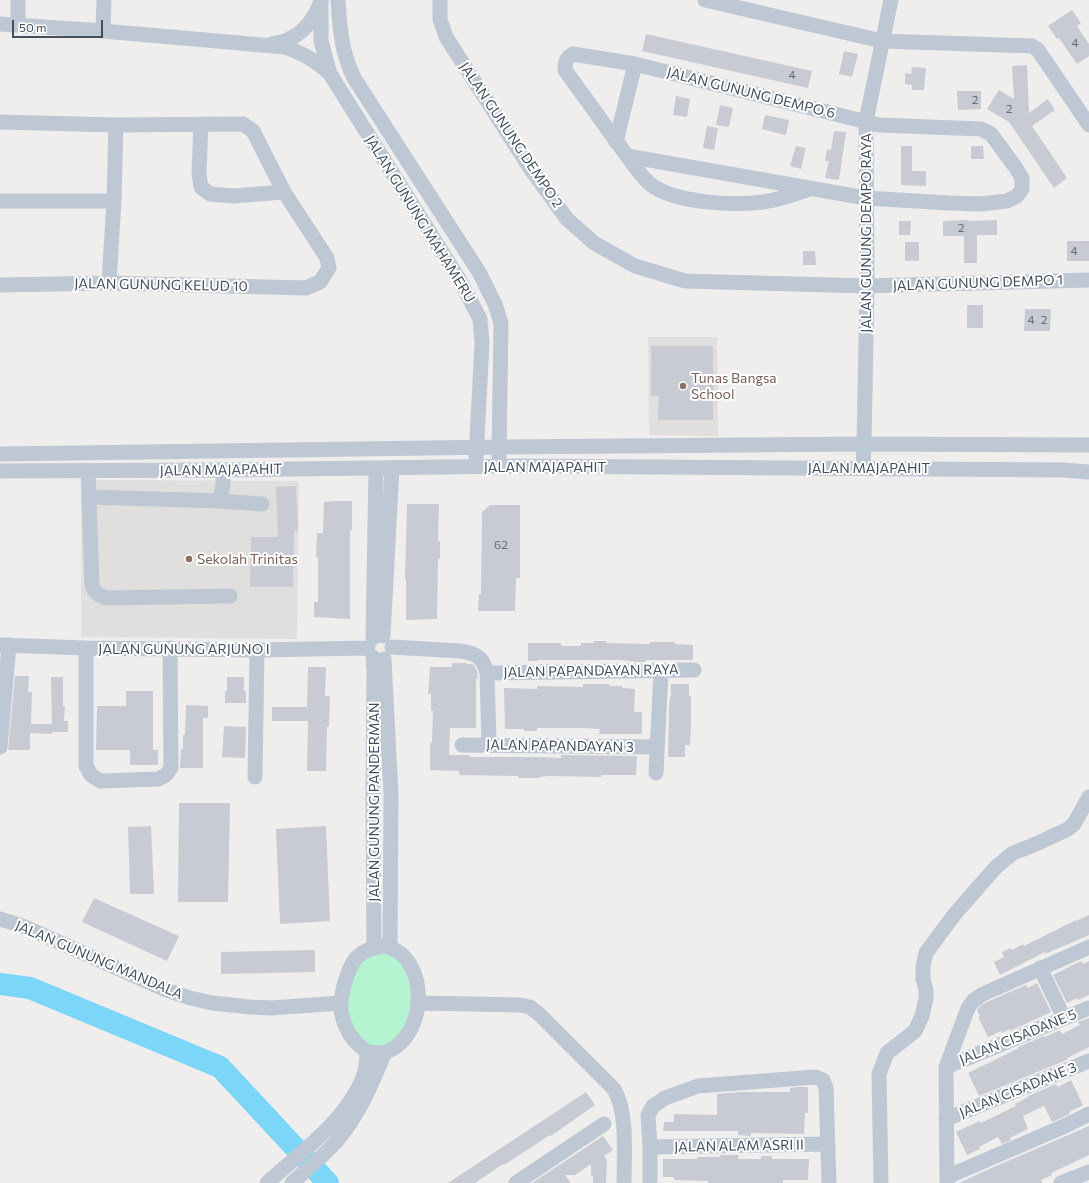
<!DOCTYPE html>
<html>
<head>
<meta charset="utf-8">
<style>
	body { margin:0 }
	#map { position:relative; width:1089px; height:1183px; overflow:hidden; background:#f0eded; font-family:Commissioner,sans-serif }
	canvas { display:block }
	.scale { position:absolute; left:12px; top:20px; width:91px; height:18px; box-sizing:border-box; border:2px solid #434f5d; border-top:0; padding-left:5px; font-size:12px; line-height:14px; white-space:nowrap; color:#434f5d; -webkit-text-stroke:3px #fff; paint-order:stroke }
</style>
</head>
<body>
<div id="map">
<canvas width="1089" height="1183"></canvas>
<div class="scale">50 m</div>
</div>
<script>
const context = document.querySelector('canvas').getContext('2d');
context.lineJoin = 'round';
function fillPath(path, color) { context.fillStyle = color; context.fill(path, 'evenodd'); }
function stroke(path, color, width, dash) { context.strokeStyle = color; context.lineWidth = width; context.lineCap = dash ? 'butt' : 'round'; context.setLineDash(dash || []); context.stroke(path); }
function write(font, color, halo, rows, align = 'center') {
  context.font = font + ' Commissioner,sans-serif'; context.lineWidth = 4; context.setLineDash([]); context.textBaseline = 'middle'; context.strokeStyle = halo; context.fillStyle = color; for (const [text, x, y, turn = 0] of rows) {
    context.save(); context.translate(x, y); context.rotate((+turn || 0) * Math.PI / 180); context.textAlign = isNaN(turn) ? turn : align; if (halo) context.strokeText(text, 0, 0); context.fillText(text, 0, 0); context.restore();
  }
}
const education = new Path2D(`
	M 648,337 L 717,337 L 718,436 L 649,435 Z
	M 81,480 L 299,481 L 297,639 L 81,637 Z`);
const green = new Path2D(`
	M 367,953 L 399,954 L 418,1003 L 401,1042 L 368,1052 L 349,1030 L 343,1002 L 355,965 Z`);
const river = new Path2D(`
	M 0,984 L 30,988 L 220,1067 L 328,1183`);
const building = new Path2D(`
	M 1072,10 L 1081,23 L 1077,26 L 1089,44 L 1089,56 L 1077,64 L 1059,38 L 1057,39 L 1048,26 Z
	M 646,34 L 812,71 L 808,88 L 642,51 Z
	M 844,51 L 858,54 L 852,77 L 839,74 Z
	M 1027,65 L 1029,113 L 1048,99 L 1055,110 L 1032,126 L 1067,178 L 1054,188 L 1009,122 L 987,109 L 999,90 L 1014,99 L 1012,66 Z
	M 912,67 L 926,68 L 924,90 L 912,90 L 912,85 L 905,84 L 905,73 L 911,74 Z
	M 957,91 L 981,91 L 981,109 L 958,110 Z
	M 676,96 L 690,99 L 687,117 L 673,115 Z
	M 720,105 L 733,108 L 729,127 L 716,125 Z
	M 765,115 L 789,120 L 786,135 L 762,129 Z
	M 707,126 L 718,128 L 714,150 L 703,148 Z
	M 834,131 L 846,132 L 839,180 L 825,178 L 829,161 L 825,161 L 827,149 L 831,150 Z
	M 796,146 L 806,148 L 801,169 L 790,166 Z
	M 901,146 L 912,146 L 912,171 L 926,171 L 926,186 L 901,185 Z
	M 971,146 L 983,146 L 984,159 L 971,159 Z
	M 968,220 L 968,221 L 997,220 L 997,235 L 977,235 L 977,263 L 964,263 L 964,236 L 943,236 L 943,221 Z
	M 899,221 L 911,221 L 910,235 L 899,235 Z
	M 1067,241 L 1089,241 L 1089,261 L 1067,261 Z
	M 905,242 L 919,242 L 919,261 L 905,261 Z
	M 803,251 L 815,251 L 816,265 L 803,265 Z
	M 967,305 L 983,305 L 983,328 L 967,328 Z
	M 1025,309 L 1051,309 L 1050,331 L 1024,331 Z
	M 651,346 L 713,346 L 713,420 L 658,420 L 659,396 L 651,396 Z
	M 296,486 L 298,531 L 294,531 L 293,587 L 250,587 L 251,537 L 278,537 L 276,487 Z
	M 335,501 L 352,501 L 352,530 L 350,530 L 350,619 L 314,617 L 314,602 L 318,602 L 318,557 L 316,557 L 317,533 L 323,533 L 324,502 Z
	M 407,504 L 439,504 L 438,541 L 440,541 L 440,559 L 438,559 L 437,619 L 406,620 L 406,579 L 405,579 Z
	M 490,505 L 520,505 L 520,578 L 516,578 L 515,611 L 478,611 L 479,594 L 481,594 L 482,512 Z
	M 594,641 L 606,641 L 606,643 L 650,644 L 650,642 L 675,642 L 675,644 L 693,645 L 693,660 L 646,660 L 646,662 L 638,662 L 622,660 L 538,660 L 538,661 L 528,661 L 528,643 L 561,643 L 561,646 L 581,646 L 581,643 L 594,643 Z
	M 452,663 L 466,663 L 466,664 L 473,664 L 477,671 L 478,679 L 476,679 L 476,728 L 450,728 L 449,755 L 469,755 L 469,757 L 540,757 L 561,758 L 561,755 L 637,756 L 636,775 L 601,775 L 601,777 L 549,776 L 539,777 L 539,778 L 518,778 L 518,776 L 459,775 L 459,771 L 430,770 L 430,743 L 432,743 L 433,711 L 431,711 L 431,694 L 428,694 L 430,667 L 452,667 Z
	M 308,667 L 326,667 L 325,696 L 330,696 L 329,727 L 327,727 L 326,771 L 307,771 L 308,721 L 272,721 L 272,707 L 307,707 Z
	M 15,676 L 29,676 L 28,692 L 32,692 L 31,724 L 52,724 L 51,677 L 63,677 L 63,706 L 65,706 L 64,721 L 68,721 L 68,732 L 52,732 L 52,725 L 52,734 L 30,733 L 30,750 L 8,750 Z
	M 227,677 L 244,677 L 244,691 L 246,691 L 246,703 L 225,703 L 225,691 L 227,691 Z
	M 583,684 L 610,684 L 609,686 L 622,686 L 622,688 L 635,689 L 634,712 L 642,712 L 642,734 L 599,734 L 600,729 L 581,728 L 537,728 L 537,731 L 524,731 L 524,729 L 505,729 L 504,688 L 537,689 L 537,686 L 583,687 Z
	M 671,684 L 689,684 L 689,696 L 691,696 L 691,725 L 690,745 L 685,745 L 685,757 L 668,757 L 669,707 L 670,696 L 671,696 Z
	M 126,691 L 153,691 L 153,750 L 158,750 L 158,765 L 130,765 L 130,750 L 96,750 L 97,706 L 126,706 Z
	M 186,705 L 208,706 L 208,718 L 203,718 L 203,768 L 180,768 L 181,749 L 183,749 L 183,735 L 185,735 Z
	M 224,726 L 246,727 L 245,758 L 222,757 Z
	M 179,803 L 230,803 L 228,902 L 178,902 Z
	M 151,826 L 154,894 L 130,894 L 128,827 Z
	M 326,826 L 330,921 L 280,924 L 276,829 Z
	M 94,898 L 179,936 L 167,961 L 82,922 Z
	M 1089,915 L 1089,935 L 1045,954 L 1045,952 L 1000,975 L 994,962 L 1004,957 L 1002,952 L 1011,948 L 1012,950 L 1023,944 L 1024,946 L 1076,920 L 1076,921 Z
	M 315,950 L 315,972 L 221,974 L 221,952 Z
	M 1081,961 L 1083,964 L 1089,961 L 1089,995 L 1078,1000 L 1077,998 L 1067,1003 L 1053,975 Z
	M 1037,983 L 1051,1012 L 1010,1031 L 1010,1029 L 1002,1033 L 1001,1031 L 988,1037 L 978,1017 L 980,1016 L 977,1011 L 979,1007 L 987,1002 L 1026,985 L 1028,988 Z
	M 1089,1018 L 1089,1047 L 1067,1058 L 1068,1059 L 1064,1061 L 979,1096 L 968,1073 L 1019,1048 L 1018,1047 L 1044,1036 L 1045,1037 L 1060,1030 L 1062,1034 L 1080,1025 L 1078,1022 Z
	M 1071,1080 L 1083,1105 L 1069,1112 L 1070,1114 L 1052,1122 L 1044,1106 L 1023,1116 L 1028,1129 L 1010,1138 L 1011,1140 L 1002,1144 L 998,1137 L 979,1147 L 980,1149 L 967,1155 L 956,1132 L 980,1121 L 981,1123 L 1016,1106 L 1015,1104 L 1028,1097 L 1028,1096 L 1056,1084 L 1058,1087 Z
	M 797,1087 L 808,1087 L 808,1113 L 805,1113 L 804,1134 L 751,1133 L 751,1136 L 738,1135 L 738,1131 L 663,1131 L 664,1122 L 674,1122 L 674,1114 L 717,1115 L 717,1094 L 741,1092 L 790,1092 L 790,1088 Z
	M 586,1092 L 595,1105 L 551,1136 L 550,1135 L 504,1165 L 503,1164 L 475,1183 L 448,1183 Z
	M 1089,1126 L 1089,1155 L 1051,1173 L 1052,1175 L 1041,1180 L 1042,1183 L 959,1183 L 987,1170 Z
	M 603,1136 L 613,1150 L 604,1156 L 607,1160 L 606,1183 L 593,1183 L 593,1176 L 591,1176 L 591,1164 L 575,1175 L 565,1175 L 571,1183 L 532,1183 Z
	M 720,1155 L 739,1155 L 738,1159 L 761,1159 L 761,1156 L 772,1156 L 772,1159 L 809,1159 L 808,1180 L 783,1180 L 783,1183 L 708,1183 L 708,1181 L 674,1180 L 674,1177 L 663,1177 L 663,1159 L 697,1159 L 697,1157 L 720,1157 Z`);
const minor = new Path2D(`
	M 321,0 L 321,41 L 330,74 L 459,279 L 480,319 L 482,343 L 476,457
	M 338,0 C 340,30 341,50 354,78 L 479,272 L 495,304 L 501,323 L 499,457
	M 440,0 L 440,19 L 446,37 L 530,168 L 567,219 L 594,243 L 635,266 L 685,281 L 867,286 L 1089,280
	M 705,0 L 882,41 L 1032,46 L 1038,50 L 1089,125
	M 0,24 L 103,31 L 285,47 C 304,54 315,60 330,74
	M 18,25 L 18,0
	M 103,31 L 104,0
	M 272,44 C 297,40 310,27 320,4
	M 573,54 L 635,64 L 879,125 L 981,129 L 991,134 L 1016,168 L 1022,178 L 1022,189 L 1017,196 L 1007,201 L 981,204 L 950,203 L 866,198 L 627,156 L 565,70 C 565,62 566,58 573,54 Z
	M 0,122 L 116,125 L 243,124 L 253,131 L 284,192 L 327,258 L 329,268 L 320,282 L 306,288 L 109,283 L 0,285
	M 201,124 L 199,173 L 201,187 L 210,194 L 233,196 L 284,192
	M 616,142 L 635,64
	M 627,156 C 634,166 641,176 650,184 C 674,203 733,206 763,202 C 779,200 795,194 810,189
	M 0,201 L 114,201
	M 109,283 L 114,201 L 116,125
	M 0,454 L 499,447 L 864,444 L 1089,445
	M 863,468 L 864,444 L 867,286 L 866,121 L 891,0
	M 223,470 L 223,484 L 220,501 L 262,504
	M 0,471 L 223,470 L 517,466 L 1063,470 L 1089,472
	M 88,471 L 92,585 C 95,593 98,595 106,598 L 230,596
	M 89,497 L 220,501
	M 383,636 L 392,468
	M 373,638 L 376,468
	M 0,645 L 86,648 L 257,650 L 368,648
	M 392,647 L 460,651 C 476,653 483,657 487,673 L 489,744
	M 86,648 L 86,766 L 91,775 L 100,781 L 158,779 L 166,775 L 171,768 L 170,648
	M 373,657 L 374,670 L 373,796 L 374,947
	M 384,659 L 391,795 L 390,947
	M 487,673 L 694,670
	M 462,745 L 657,747
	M 0,747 L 9,645
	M 656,773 L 661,671
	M 255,777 L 257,650
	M 0,919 L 25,927 L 166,990 L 190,998 L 212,1003 L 250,1007 L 271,1008 L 341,1003
	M 384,946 C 430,955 429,1036 386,1052 C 381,1054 373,1052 367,1052 C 359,1046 351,1039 347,1029 C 343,1022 340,1010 341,1002 C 342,990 348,968 356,958 C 364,950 374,947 384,946 Z
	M 1040,968 L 1064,1018
	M 419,1003 L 520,1005 L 530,1007 L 539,1014 L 614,1089 C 628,1113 624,1155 624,1183
	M 946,1067 L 1089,1008
	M 946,1119 L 1089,1061
	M 650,1147 L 828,1144
	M 947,1177 L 1067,1125 L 1089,1114
	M 267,1183 C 300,1153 352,1116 365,1071 C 366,1065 367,1058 367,1052
	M 292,1183 C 306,1170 322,1157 335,1143 C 358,1117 372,1084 385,1052
	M 516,1183 L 604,1124
	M 650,1183 L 650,1147 L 648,1115 L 653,1106 L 665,1098 L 698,1086 L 815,1077 L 823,1080 L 826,1088 L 829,1183
	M 881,1183 L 879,1074 L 887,1053 L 915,1031 L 922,1016 L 926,999 L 926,990 L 923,979 L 923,966 L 926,953 L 954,915 L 996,867 L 1013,853 L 1036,844 L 1068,829 L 1074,824 L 1089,797
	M 947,1183 L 946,1067 L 968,1008 L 973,1001 L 983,994 L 1089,947
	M 1061,1183 L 1089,1172`);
const markers = [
	[683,386,4,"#8d6e63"],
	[189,559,4,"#8d6e63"]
];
const numberNames = [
	["4",1075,43],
	["4",792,75],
	["2",975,100],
	["2",1009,109],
	["2",961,228],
	["4",1074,251],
	["4",1031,320],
	["2",1044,320],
	["62",501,545]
];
const streetNames = [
	["JALAN GUNUNG DEMPO 6",751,93,14],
	["JALAN GUNUNG DEMPO 2",511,135,56],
	["JALAN GUNUNG MAHAMERU",420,219,58],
	["JALAN GUNUNG DEMPO RAYA",866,233,-90],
	["JALAN GUNUNG DEMPO 1",978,283,-2],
	["JALAN GUNUNG KELUD 10",161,285,1],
	["JALAN MAJAPAHIT",545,467],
	["JALAN MAJAPAHIT",869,468],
	["JALAN MAJAPAHIT",221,470,-1],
	["JALAN GUNUNG ARJUNO I",184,649],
	["JALAN PAPANDAYAN RAYA",591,671,-1],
	["JALAN PAPANDAYAN 3",560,746,1],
	["JALAN GUNUNG PANDERMAN",374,802,-90],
	["JALAN GUNUNG MANDALA",99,960,23],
	["JALAN CISADANE 5",1018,1037,-22],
	["JALAN CISADANE 3",1018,1090,-22],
	["JALAN ALAM ASRI II",739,1146,-1]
];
const educationNames = [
	["Tunas Bangsa",691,378],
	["School",691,394],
	["Sekolah Trinitas",197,559]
];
fillPath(education, '#e1dede');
fillPath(green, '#b5f4d1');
stroke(river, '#7cd6f7', 22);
fillPath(building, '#c8cbd4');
stroke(minor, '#bec8d4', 15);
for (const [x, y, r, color] of markers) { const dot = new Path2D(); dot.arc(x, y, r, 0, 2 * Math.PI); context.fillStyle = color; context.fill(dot); stroke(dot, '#fff', 1.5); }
write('12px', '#646e7b', null, numberNames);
write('14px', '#434f5d', '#fff', streetNames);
write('14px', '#785e54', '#fff', educationNames, 'left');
</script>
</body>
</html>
